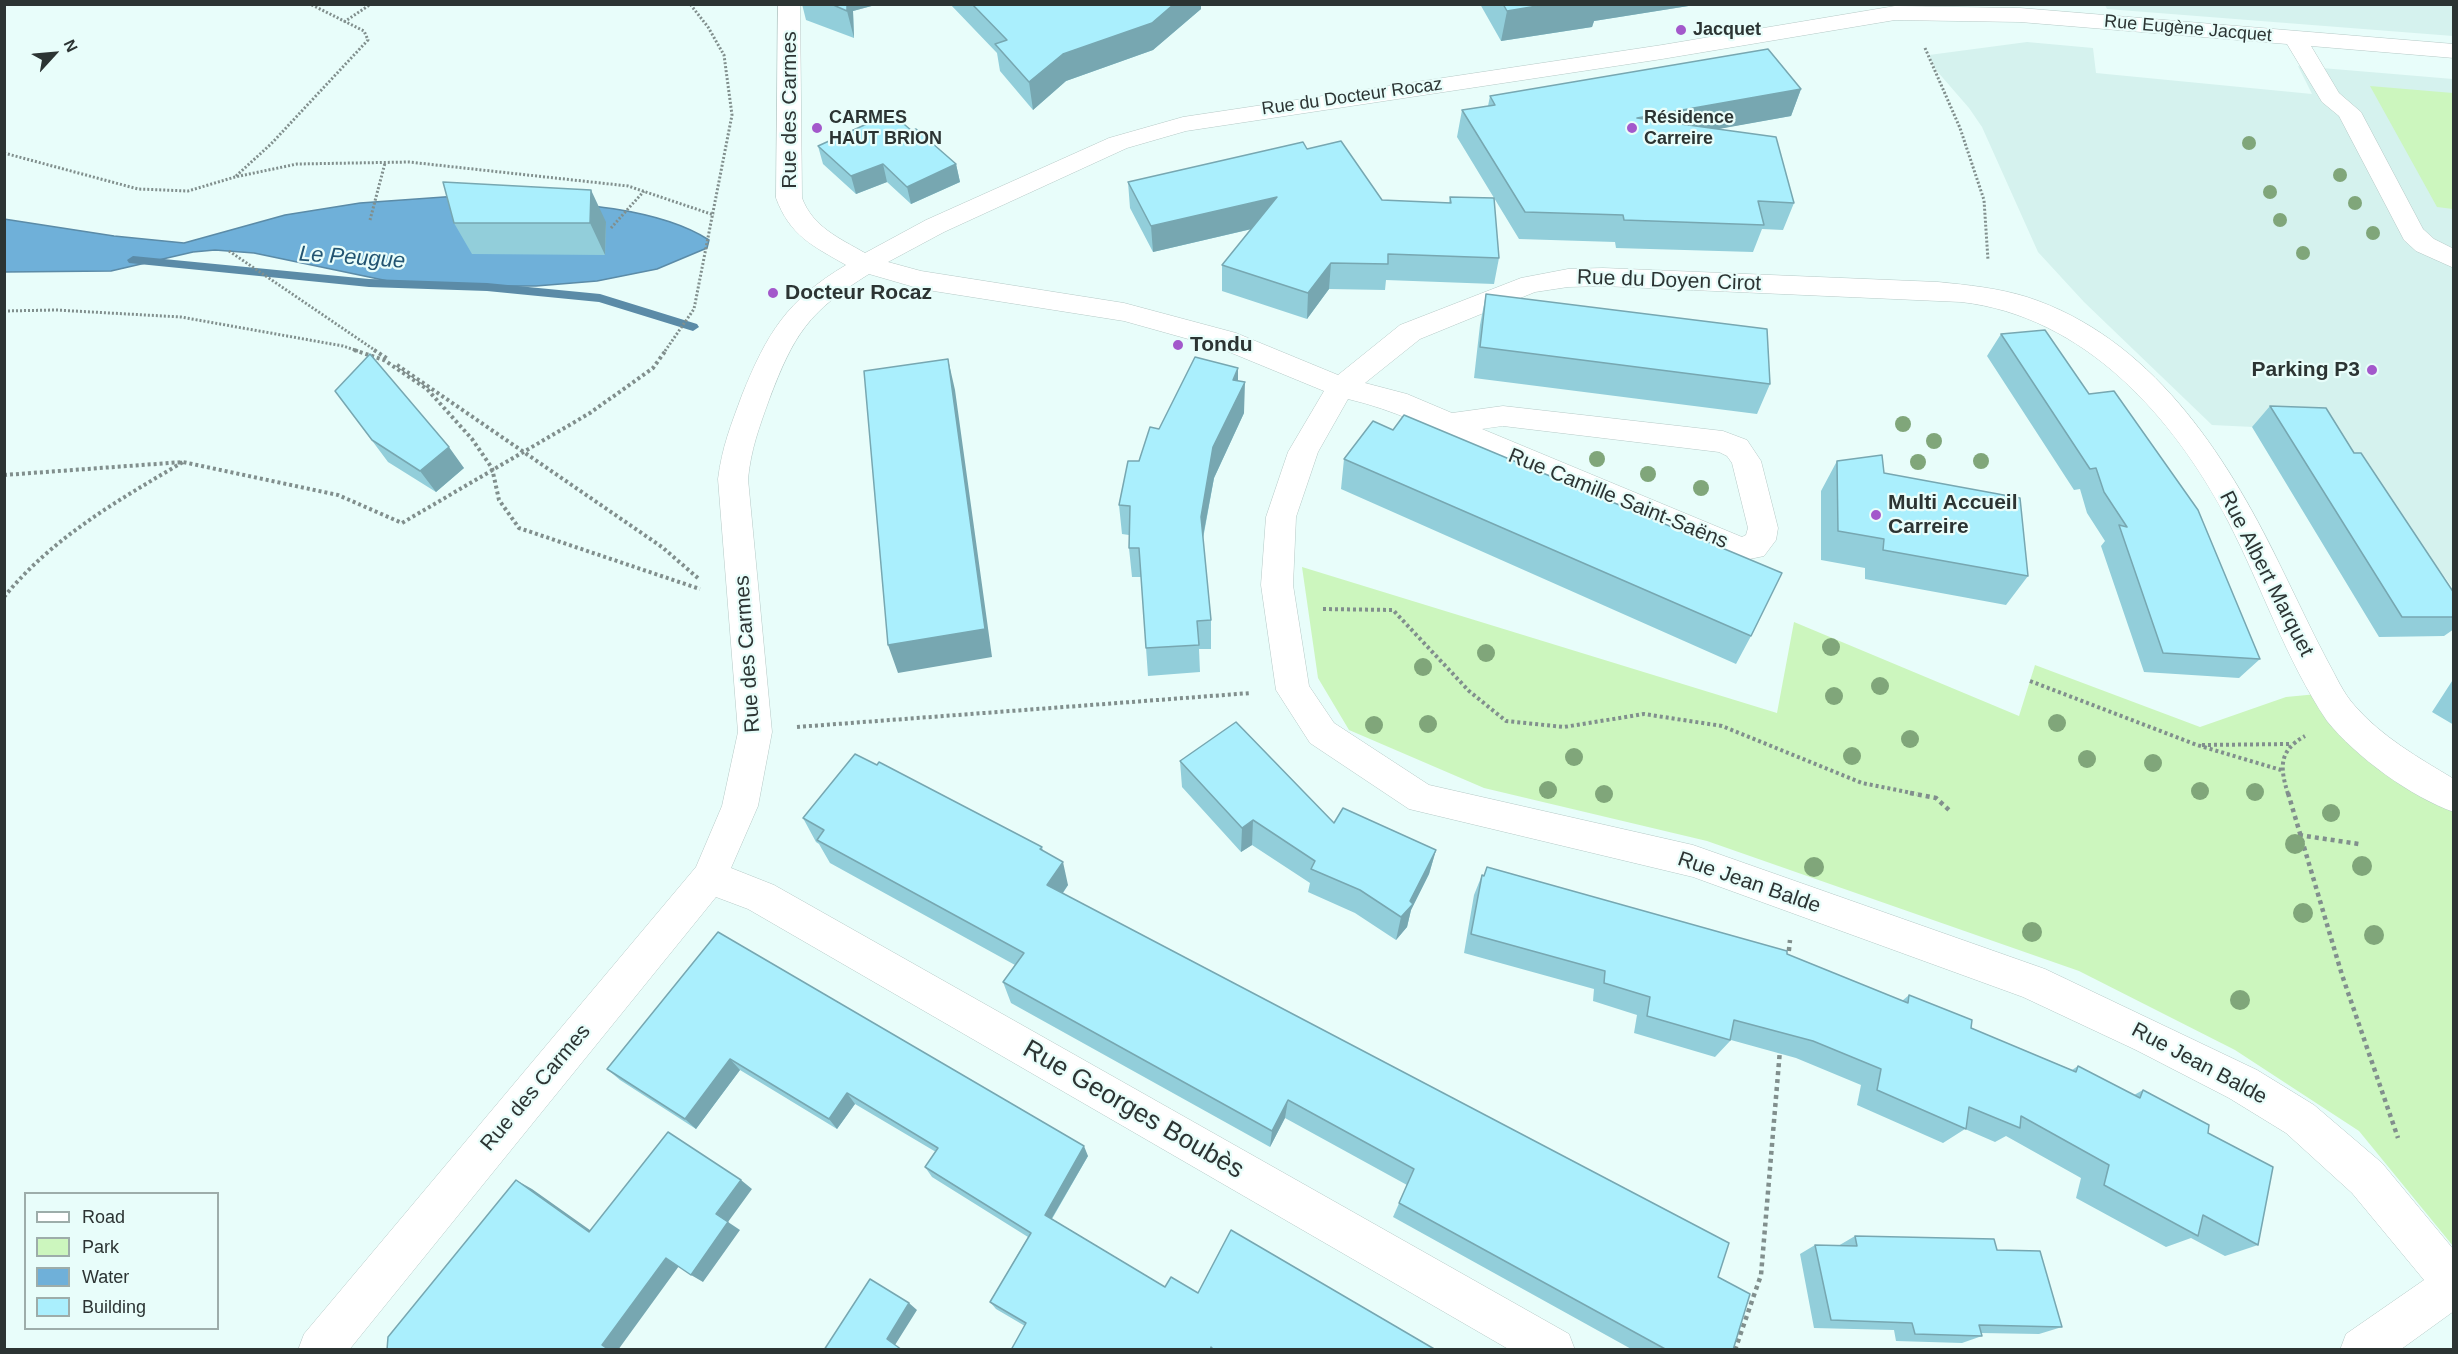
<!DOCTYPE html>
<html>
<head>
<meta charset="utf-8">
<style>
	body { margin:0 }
	#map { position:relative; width:2458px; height:1354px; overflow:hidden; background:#e8fdfa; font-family:Helvetica,sans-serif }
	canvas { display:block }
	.frame { position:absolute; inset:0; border:6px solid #2c3433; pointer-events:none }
	.legend { position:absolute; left:24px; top:1192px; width:195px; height:138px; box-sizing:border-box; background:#e8fdfa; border:2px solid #9dadaa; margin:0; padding:8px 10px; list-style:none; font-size:18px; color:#2c3433 }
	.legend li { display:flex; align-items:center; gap:12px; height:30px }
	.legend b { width:30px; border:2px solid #9dadaa }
	.north { position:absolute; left:24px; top:24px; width:60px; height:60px; -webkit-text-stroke:4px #e8fdfa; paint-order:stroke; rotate:64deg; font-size:16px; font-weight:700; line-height:24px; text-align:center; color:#2c3433 }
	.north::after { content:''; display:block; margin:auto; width:21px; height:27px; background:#2c3433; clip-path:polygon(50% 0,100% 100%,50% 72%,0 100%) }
</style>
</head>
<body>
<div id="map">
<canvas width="2458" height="1354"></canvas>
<div class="frame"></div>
<ul class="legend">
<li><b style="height:8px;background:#fff"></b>Road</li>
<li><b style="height:16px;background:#ccf6be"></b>Park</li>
<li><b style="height:16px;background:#6fb0d9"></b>Water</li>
<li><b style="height:16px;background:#aaeffd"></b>Building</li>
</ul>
<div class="north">N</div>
</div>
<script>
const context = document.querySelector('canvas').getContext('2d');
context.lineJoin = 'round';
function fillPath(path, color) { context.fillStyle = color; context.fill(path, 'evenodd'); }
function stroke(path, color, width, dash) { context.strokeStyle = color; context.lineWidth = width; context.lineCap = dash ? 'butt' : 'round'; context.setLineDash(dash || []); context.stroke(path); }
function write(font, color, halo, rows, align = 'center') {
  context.font = font + ' Helvetica,sans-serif'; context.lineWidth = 4.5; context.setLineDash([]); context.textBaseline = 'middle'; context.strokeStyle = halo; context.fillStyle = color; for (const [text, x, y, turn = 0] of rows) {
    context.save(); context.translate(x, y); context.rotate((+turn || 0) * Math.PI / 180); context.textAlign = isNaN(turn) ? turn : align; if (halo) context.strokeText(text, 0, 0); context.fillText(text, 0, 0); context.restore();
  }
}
const built = new Path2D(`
	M 2105,5 L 2453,5 L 2453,36 L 2107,9 Z
	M 2027,42 L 2093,48 L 2096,73 L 2312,94 L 2298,66 L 2453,79 L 2453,588 L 2336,431 L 2212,425 L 2084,302 L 2038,252 L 1982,127 L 1969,108 L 1936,70 L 1929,55 Z`);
const green = new Path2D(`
	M 2370,86 L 2453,93 L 2453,209 L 2437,207 Z
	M 1302,567 L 1777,713 L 1794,622 L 2019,716 L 2035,665 L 2200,727 L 2286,697 L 2328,693 L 2453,797 L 2453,1246 L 2359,1131 L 2235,1050 L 2079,971 L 1707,841 L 1484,788 L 1349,730 L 1318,678 Z`);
const water = new Path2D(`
	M 458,196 C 530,202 648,200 709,240 L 707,248 L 657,269 L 597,281 L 536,286 L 412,286 L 254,253 L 215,250 L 193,252 L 111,271 L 5,272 L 4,219 L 114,236 L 184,243 L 285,215 L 360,203 Z`);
const stream = new Path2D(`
	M 133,256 L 369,279 L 487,283 L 600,294 L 697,324 L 699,327 L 693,331 L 599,302 L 487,291 L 369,287 L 129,263 L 127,260 Z`);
const pathFar2 = new Path2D(`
	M 344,22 L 371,4
	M 1925,48 L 1960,128 L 1984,200 L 1988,260
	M 4,153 L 138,189 L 188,191 L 235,177 L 297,164 L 409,162 L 628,186 L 714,215
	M 236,176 L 271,144 L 368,40 L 364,31 L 310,4
	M 370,220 L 385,163
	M 611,228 L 644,191
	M 229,251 L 376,351
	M 4,311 L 56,310 L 181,317 L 343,346 L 358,351
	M 665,351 L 694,309 L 732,115 L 724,55 L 708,27 L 690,4`);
const pathFar1 = new Path2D(`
	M 354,350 L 384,360 L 427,389 L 472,439 L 492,468 L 499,500 L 519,528 L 700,589
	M 374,350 L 388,359
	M 397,365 L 662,547 L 699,579
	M 4,475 L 183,462 L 338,495 L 402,523 L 590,413 L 653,368 L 666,350
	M 4,597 C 53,537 117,501 183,462
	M 1323,609 L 1393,610 L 1469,691 L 1506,721 L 1564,727 L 1644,714 L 1722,726 L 1862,783 L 1917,794
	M 2030,681 L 2197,745 L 2281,770
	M 797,727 L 1251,693
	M 2202,745 L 2291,744
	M 2288,794 C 2280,768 2278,751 2305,736`);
const path = new Path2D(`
	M 1910,793 L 1936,798 L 1950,811
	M 2288,793 L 2342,975 L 2398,1138
	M 2299,835 L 2359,844
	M 1788,959 L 1790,940
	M 1735,1350 L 1761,1275 L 1780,1050`);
const minor = new Path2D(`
	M 778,4 L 800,4 L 802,198 C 813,227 839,238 865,253 L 926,220 L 1109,138 L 1183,117 L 1662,45 L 1895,6 L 2020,8 L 2454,44 L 2454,58 L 2311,46 L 2339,93 L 2361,112 L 2423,229 L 2434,239 L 2454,249 L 2454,268 L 2416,251 L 2404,240 L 2339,116 L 2322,102 L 2287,44 L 2020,22 L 1895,20 L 1662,59 L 1186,131 L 1127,148 L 944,232 L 888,262 L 921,271 L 1124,303 L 1236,333 L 1338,375 L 1400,325 L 1521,278 L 1568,269 L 1603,268 L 1938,282 C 1968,285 1998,288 2027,297 C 2150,337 2225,452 2279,563 C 2295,595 2310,628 2327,660 C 2336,676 2343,693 2355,706 C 2382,737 2419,758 2454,779 L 2454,812 C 2411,797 2356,757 2327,721 C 2286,660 2262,587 2228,521 C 2173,416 2084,316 1961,302 L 1603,286 L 1568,287 L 1535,292 L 1420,339 L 1365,383 L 1407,394 L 1452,413 L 1503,406 L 1723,431 L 1747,440 L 1761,461 L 1778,528 L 1776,540 L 1764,556 L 1740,561 L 1729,557 L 1474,452 C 1433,428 1394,410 1348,399 L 1318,452 L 1296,517 L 1293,585 L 1309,686 L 1334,723 L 1429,785 L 1693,845 L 2045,969 L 2257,1070 L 2314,1105 L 2382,1163 L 2454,1250 L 2454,1311 L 2400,1350 L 2340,1350 L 2346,1334 L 2424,1280 L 2352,1193 L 2286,1133 L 2229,1098 L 2136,1050 L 2023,997 L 1693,877 L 1409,809 L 1310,743 L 1276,690 L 1261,585 L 1266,517 L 1288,452 L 1324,391 L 1217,347 L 1124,321 L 921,289 L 869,274 C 808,312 794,334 769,400 C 759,428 751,449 748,479 L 772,732 L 758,806 L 731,868 L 774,885 L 1569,1334 L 1575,1350 L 1510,1350 L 748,909 L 716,897 L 349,1350 L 298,1350 L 304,1334 L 696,867 L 722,806 L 738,732 L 718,479 C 722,447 731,425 742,395 C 767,333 787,300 846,265 C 813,246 790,236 776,198 ZM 1503,426 L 1719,452 L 1727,456 L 1732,463 L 1748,528 L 1746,535 L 1742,537 L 1482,429 Z`);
const trees = [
	[2249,143,7],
	[2340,175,7],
	[2270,192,7],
	[2355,203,7],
	[2280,220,7],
	[2373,233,7],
	[2303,253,7],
	[1903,424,8],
	[1934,441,8],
	[1597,459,8],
	[1981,461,8],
	[1918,462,8],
	[1648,474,8],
	[1701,488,8],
	[1831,647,9],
	[1486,653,9],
	[1423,667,9],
	[1880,686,9],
	[1834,696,9],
	[2057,723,9],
	[1428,724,9],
	[1374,725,9],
	[1910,739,9],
	[1852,756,9],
	[1574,757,9],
	[2087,759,9],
	[2153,763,9],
	[1548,790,9],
	[2200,791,9],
	[2255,792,9],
	[1604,794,9],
	[2331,813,9],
	[2295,844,10],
	[2362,866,10],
	[1814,867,10],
	[2303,913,10],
	[2032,932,10],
	[2374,935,10],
	[2240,1000,10]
];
const wall = new Path2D(`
	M 802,4 L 879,4 L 853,11 L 854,38 L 806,20 Z
	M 950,4 L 1201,4 L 1201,9 L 1153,50 L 1066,81 L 1033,110 L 1000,71 L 997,53 Z
	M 1480,4 L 1701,4 L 1594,21 L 1592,27 L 1501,41 Z
	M 1801,89 L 1791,116 L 1717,129 L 1794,203 L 1783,230 L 1762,229 L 1753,252 L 1616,248 L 1615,242 L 1519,239 L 1457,137 L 1462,110 L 1488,106 L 1490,96 Z
	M 912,131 L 956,164 L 960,182 L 911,204 L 887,182 L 856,194 L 823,164 L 818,146 Z
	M 1307,149 L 1382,200 L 1449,203 L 1450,197 L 1499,258 L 1494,284 L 1386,280 L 1385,290 L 1329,289 L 1307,319 L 1222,291 L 1222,265 L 1252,229 L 1153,252 L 1130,208 L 1128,182 Z
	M 606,222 L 605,255 L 472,254 L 454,223 Z
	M 1486,294 L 1770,384 L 1757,414 L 1474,378 L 1480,325 Z
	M 2001,334 L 2260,659 L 2239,678 L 2144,672 L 2101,546 L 2105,541 L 2087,513 L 2080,489 L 2074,490 L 1987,356 Z
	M 1238,381 L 1244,413 L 1214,478 L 1203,539 L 1211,620 L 1211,649 L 1199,649 L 1200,672 L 1148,676 L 1141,577 L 1132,577 L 1129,548 L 1129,535 L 1122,534 L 1119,505 L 1139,461 L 1159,429 Z
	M 335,391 L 464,468 L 436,492 L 388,462 Z
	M 2270,406 L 2354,453 L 2454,593 L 2454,629 L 2444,636 L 2379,637 L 2252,427 Z
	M 1393,430 L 1751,636 L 1736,664 L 1341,489 L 1344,459 Z
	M 1837,461 L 1884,473 L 2028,576 L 2006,605 L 1865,579 L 1865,568 L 1821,560 L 1821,491 Z
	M 2454,678 L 2454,725 L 2432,712 Z
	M 1180,761 L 1334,823 L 1436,850 L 1429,874 L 1411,910 L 1407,927 L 1396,940 L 1355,913 L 1308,892 L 1310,883 L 1252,845 L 1241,852 L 1182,787 Z
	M 803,818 L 1042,847 L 1043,851 L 1068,885 L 1063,893 L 1718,1277 L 1733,1350 L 1633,1350 L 1393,1217 L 1407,1185 L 1285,1118 L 1270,1147 L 1011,1003 L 1003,982 L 1015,965 L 830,863 L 819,844 L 816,842 Z
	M 1487,867 L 1787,954 L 1902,1001 L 1909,995 L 1971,1028 L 2072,1070 L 2078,1066 L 2134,1095 L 2143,1090 L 2208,1133 L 2258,1245 L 2225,1256 L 2191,1238 L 2166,1247 L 2076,1198 L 2081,1178 L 2006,1136 L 1995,1142 L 1965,1129 L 1943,1143 L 1857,1105 L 1861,1085 L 1796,1058 L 1731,1040 L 1715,1057 L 1634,1033 L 1637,1015 L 1593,1001 L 1594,989 L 1464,953 L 1474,895 L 1482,875 L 1484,876 Z
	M 718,932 L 1088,1156 L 1052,1219 L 1165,1287 L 1198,1293 L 1436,1350 L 1011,1350 L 1025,1326 L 996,1309 L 990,1302 L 1028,1237 L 932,1177 L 925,1167 L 936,1152 L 855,1104 L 837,1129 L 740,1070 L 696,1129 L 620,1080 L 607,1069 Z
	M 1855,1236 L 1997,1250 L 2062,1327 L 2039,1334 L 1981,1333 L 1982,1336 L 1962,1343 L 1896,1341 L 1894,1330 L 1814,1328 L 1800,1254 L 1815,1245 L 1838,1246 Z`);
const shadedWall = new Path2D(`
	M 847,4 L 879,4 L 853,11 L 854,38 L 847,11 Z
	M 1174,4 L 1201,4 L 1201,9 L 1153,50 L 1066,81 L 1033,110 L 1029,82 L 1063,54 Z
	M 1549,4 L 1701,4 L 1594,21 L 1592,27 L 1501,41 L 1507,11 Z
	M 1801,89 L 1791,116 L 1630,145 L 1637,118 Z
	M 883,164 L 887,182 L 856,194 L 851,176 Z
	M 956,164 L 960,182 L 911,204 L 907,187 Z
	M 591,190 L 606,222 L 605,255 L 590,223 Z
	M 1277,197 L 1277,223 L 1153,252 L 1151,226 Z
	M 1331,263 L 1329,289 L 1307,319 L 1308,293 Z
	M 948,359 L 955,390 L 992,657 L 898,673 L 888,645 Z
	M 1238,368 L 1238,396 L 1245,382 L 1244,413 L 1214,478 L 1201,547 L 1201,517 L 1213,447 L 1233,380 Z
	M 449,447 L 464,468 L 436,492 L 420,471 Z
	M 1253,820 L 1252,845 L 1241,852 L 1242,828 Z
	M 1436,850 L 1429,874 L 1411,910 L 1407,927 L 1396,940 L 1401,917 Z
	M 1063,862 L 1068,885 L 1053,907 L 1047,885 Z
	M 730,1059 L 740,1070 L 696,1129 L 685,1119 Z
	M 847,1093 L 855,1104 L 837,1129 L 829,1119 Z
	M 1288,1100 L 1285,1118 L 1270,1147 L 1272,1131 Z
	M 1084,1146 L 1088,1156 L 1049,1223 L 1045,1215 Z
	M 516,1180 L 532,1189 L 604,1240 L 589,1232 Z
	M 741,1180 L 752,1189 L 728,1222 L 740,1230 L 703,1282 L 691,1275 L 716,1214 Z
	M 666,1258 L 679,1266 L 618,1350 L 609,1350 L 602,1345 Z
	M 909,1303 L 917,1310 L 895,1345 L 887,1339 Z`);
const building = new Path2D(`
	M 831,4 L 847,4 L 847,11 Z
	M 972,4 L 1174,4 L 1152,23 L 1063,54 L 1029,82 L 995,44 L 1007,40 Z
	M 1503,4 L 1549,4 L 1507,11 Z
	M 1768,49 L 1801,89 L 1637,118 L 1776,137 L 1794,203 L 1758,201 L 1764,225 L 1624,220 L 1623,215 L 1525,212 L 1462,110 L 1495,105 L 1490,96 Z
	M 891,113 L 912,131 L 916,129 L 956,164 L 907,187 L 883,164 L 851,176 L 818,146 Z
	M 1341,141 L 1382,200 L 1451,203 L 1450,197 L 1494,198 L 1499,258 L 1388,254 L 1388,264 L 1331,263 L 1308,293 L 1222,265 L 1277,197 L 1151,226 L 1128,182 L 1303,142 L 1307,149 Z
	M 443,182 L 591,190 L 590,223 L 454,223 Z
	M 1486,294 L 1767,329 L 1770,384 L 1480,347 Z
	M 2045,330 L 2089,394 L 2114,391 L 2198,510 L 2260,659 L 2163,653 L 2119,525 L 2127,527 L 2104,492 L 2096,468 L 2090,469 L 2001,334 Z
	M 370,354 L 449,447 L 420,471 L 372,440 L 335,391 Z
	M 1195,357 L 1238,368 L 1233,380 L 1245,382 L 1213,447 L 1201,517 L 1211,620 L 1197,621 L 1199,645 L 1146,648 L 1139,548 L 1129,548 L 1130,506 L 1119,505 L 1128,461 L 1139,461 L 1150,427 L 1159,429 Z
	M 948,359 L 985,629 L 888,645 L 864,371 Z
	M 2270,406 L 2326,408 L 2354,453 L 2361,453 L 2454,593 L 2454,617 L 2402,617 Z
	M 1404,415 L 1782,573 L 1751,636 L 1344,459 L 1373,421 L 1393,430 Z
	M 1882,455 L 1884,473 L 2020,498 L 2028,576 L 1883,550 L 1884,539 L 1838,531 L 1837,461 Z
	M 1236,722 L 1334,823 L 1343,808 L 1436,850 L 1410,901 L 1413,904 L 1401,917 L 1360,890 L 1311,869 L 1315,861 L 1253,820 L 1242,828 L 1180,761 Z
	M 855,754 L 877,765 L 879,762 L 1042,847 L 1040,849 L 1063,862 L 1047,885 L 1729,1243 L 1718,1277 L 1750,1294 L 1733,1350 L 1667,1350 L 1399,1203 L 1414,1169 L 1288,1100 L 1272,1131 L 1003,982 L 1024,953 L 817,840 L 824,830 L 803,818 Z
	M 1487,867 L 1787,951 L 1787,954 L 1908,1003 L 1909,995 L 1972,1020 L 1971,1028 L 2076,1072 L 2078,1066 L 2140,1098 L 2143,1090 L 2209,1125 L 2208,1133 L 2273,1167 L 2258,1245 L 2203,1215 L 2198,1236 L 2104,1185 L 2109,1165 L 2021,1116 L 2020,1128 L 1969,1107 L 1966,1129 L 1877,1090 L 1881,1069 L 1813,1041 L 1734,1020 L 1730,1040 L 1647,1016 L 1650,997 L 1604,983 L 1605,971 L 1471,934 L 1482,875 L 1484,876 Z
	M 718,932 L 1084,1146 L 1045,1215 L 1165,1287 L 1171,1277 L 1198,1293 L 1231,1230 L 1436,1350 L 1214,1350 L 1211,1347 L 1210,1350 L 1011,1350 L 1026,1323 L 990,1302 L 1031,1233 L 925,1167 L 938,1148 L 847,1093 L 829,1119 L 730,1059 L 685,1119 L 607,1069 Z
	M 668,1132 L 741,1180 L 716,1214 L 728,1222 L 691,1275 L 666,1258 L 602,1345 L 609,1350 L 387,1350 L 388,1337 L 516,1180 L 589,1232 Z
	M 1855,1236 L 1994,1239 L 1997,1250 L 2040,1251 L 2062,1327 L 1979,1325 L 1982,1336 L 1915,1334 L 1912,1323 L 1831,1320 L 1815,1245 L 1857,1246 Z
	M 870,1279 L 909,1303 L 887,1339 L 902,1350 L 824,1350 Z`);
const markers = [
	[1681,30,6,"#a358cb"],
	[817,128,6,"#a358cb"],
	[1632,128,6,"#a358cb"],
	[773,293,6,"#a358cb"],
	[1178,345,6,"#a358cb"],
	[2372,370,6,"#a358cb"],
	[1876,515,6,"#a358cb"]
];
const farStreetnames = [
	["Rue Eugène Jacquet",2188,29,5],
	["Rue du Docteur Rocaz",1352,97,-8]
];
const farPoinames = [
	["Jacquet",1693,30],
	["CARMES",829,118],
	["HAUT BRION",829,139],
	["Résidence",1644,118],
	["Carreire",1644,139]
];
const streetNames = [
	["Rue des Carmes",790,110,-90],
	["Rue du Doyen Cirot",1669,281,2],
	["Rue Camille Saint-Saëns",1618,499,22],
	["Rue Albert Marquet",2266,574,63],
	["Rue des Carmes",748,654,-94],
	["Rue Jean Balde",1749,883,19],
	["Rue Jean Balde",2199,1064,28],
	["Rue des Carmes",536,1088,-50]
];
const poiNames = [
	["Docteur Rocaz",785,293],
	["Tondu",1190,345],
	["Parking P3",2360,370,"right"],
	["Multi Accueil",1888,503],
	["Carreire",1888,527]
];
const waterNames = [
	["Le Peugue",352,258,4]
];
const nearStreetnames = [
	["Rue Georges Boubès",1133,1110,30]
];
fillPath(built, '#d5f2ee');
fillPath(green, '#ccf6be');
fillPath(water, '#6fb0d9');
stroke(water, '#5b8ba7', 1.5);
fillPath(stream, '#5b8ba7');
stroke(minor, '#b5c9c6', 1);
stroke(pathFar2, '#818f8d', 3, [2, 2]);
stroke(pathFar1, '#818f8d', 4, [3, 3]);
stroke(path, '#818f8d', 4.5, [4, 4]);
fillPath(minor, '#fff');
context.fillStyle = '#80a67a';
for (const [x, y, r] of trees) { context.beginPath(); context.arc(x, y, r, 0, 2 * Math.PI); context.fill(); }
fillPath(wall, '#92ceda');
fillPath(shadedWall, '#77a7b1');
fillPath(building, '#aaeffd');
stroke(building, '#77a7b1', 1.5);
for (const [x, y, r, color] of markers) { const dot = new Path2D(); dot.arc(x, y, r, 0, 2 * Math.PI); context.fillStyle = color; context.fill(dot); stroke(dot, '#e8fdfa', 2); }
write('18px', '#2c3433', '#e8fdfa', farStreetnames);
write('bold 18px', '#2c3433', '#e8fdfa', farPoinames, 'left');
write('21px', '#2c3433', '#e8fdfa', streetNames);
write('bold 21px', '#2c3433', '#e8fdfa', poiNames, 'left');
write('italic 22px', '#225471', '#e8fdfa', waterNames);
write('26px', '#2c3433', '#e8fdfa', nearStreetnames);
</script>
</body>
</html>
